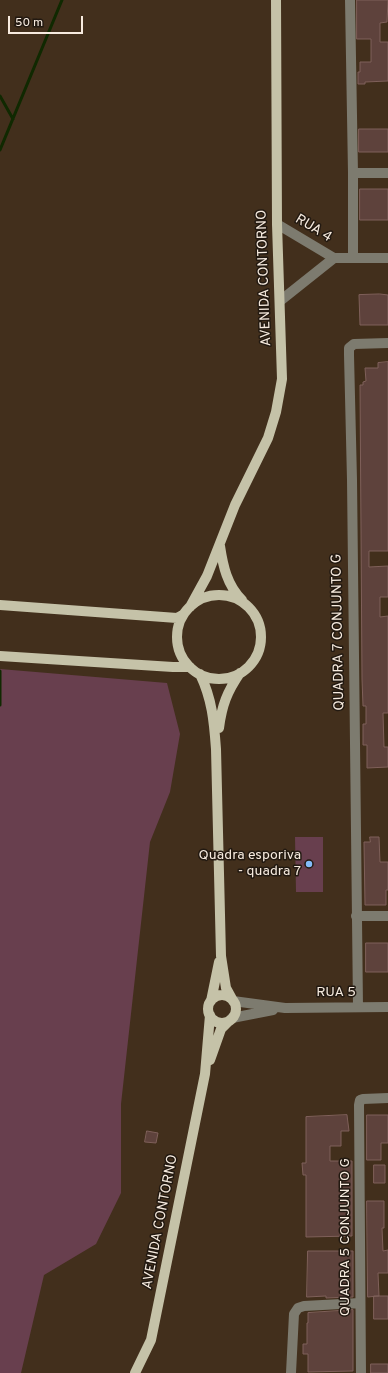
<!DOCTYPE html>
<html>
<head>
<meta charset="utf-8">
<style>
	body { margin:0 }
	#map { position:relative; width:388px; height:1373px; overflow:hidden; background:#422f1c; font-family:Overpass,sans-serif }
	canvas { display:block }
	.scale { position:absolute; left:8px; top:16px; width:75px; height:18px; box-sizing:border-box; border:2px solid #f7ebdf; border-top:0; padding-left:5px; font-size:12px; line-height:14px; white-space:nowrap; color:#f7ebdf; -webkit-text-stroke:3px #221911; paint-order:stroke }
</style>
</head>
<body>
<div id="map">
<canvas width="388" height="1373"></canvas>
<div class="scale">50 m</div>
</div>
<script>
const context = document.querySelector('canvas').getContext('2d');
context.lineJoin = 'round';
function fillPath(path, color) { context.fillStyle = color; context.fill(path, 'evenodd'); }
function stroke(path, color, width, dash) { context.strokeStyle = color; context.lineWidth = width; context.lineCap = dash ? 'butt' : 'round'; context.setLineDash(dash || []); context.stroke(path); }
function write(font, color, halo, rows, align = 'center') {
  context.font = font + ' Overpass,sans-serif'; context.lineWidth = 3; context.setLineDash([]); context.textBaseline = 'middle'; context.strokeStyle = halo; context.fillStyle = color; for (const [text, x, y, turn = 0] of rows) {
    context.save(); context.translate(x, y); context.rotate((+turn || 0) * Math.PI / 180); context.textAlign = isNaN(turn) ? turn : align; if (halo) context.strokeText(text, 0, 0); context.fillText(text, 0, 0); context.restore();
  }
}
const green = new Path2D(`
	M 0,669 L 167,683 L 180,734 L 170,792 L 150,842 L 121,1104 L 121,1193 L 96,1244 L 44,1275 L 21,1373 L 0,1373 Z
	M 295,837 L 323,837 L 323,892 L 296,892 Z`);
const stream = new Path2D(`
	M 0,96 L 13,119
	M 0,150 L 62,0
	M 0,671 L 0,705`);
const building = new Path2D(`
	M 357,0 L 388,0 L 387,22 L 380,23 L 380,42 L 388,42 L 388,81 L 365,82 L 365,84 L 358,84 L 358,72 L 360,72 L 360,62 L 371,62 L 371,39 L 357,39 Z
	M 359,129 L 388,129 L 388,152 L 359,152 Z
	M 360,189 L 388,189 L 388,220 L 360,220 Z
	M 380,294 L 388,295 L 388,325 L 360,325 L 359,295 Z
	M 388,362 L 388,551 L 369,551 L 369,567 L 388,566 L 388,597 L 380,597 L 380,617 L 388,616 L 388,713 L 383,713 L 384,747 L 388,747 L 388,767 L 367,768 L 367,745 L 363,745 L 363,724 L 366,724 L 366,706 L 363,706 L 362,679 L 360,385 L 363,385 L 363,382 L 366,381 L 365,368 L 378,368 L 378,363 Z
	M 370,837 L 379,837 L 380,862 L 388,862 L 388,890 L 386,890 L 386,905 L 365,905 L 364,842 L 370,842 Z
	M 366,943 L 388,943 L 388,972 L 366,972 Z
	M 347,1115 L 349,1131 L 341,1131 L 341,1146 L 330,1146 L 330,1161 L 352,1161 L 352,1236 L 306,1237 L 306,1175 L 303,1175 L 302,1163 L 306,1163 L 306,1117 Z
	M 367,1115 L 388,1115 L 388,1143 L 381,1143 L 381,1160 L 367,1160 Z
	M 147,1131 L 158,1133 L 156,1143 L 145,1142 Z
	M 374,1165 L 385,1165 L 385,1183 L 374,1183 Z
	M 367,1201 L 384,1201 L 384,1228 L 382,1228 L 383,1251 L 388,1250 L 388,1273 L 378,1273 L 379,1296 L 368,1297 Z
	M 308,1251 L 353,1251 L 353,1297 L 326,1298 L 326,1296 L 307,1297 Z
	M 374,1296 L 388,1296 L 388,1319 L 374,1319 Z
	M 353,1310 L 353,1371 L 308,1372 L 308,1354 L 303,1354 L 303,1344 L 307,1344 L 307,1323 L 308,1323 L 308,1313 Z
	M 371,1364 L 388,1364 L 388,1373 L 371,1373 Z`);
const minor = new Path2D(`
	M 350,0 L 353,173 L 353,258
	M 353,173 L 388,173
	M 277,224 L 334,258 L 388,258
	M 280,301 L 334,258
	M 356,916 L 388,916
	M 233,1001 L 285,1008 L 388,1007
	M 358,1007 L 352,480 L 349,355 L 349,348 L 354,344 L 388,343
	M 232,1018 L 273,1010
	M 291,1373 L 294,1314 L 298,1308 L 304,1306 L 360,1303
	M 361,1373 L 359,1105 L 360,1100 L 363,1099 L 388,1098`);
const major = new Path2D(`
	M 220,546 C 223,566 227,585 242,600
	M177 637a42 42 0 1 1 84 0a42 42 0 1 1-84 0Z
	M 0,605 L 177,618 L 184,614
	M 190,607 L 207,576 L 235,505 L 268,438 L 276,412 L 282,379 L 277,224 L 276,0
	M 0,656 L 173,667 L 190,667
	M 200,674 C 212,699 214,721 216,749 L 221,956 L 226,988 L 232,999
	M 219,728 C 222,705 227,692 240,673
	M208 1009a14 14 0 1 1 28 0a14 14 0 1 1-28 0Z
	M 211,1001 L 219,962
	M 210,1060 L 221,1029 L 230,1020
	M 135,1373 L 151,1340 L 205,1074 L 210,1015`);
const markers = [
	[309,864,4,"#83bcfb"]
];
const streetNames = [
	["RUA 4",313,229,31],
	["AVENIDA CONTORNO",265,278,-92],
	["QUADRA 7 CONJUNTO G",339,632,-91],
	["RUA 5",336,993],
	["AVENIDA CONTORNO",161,1222,-79],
	["QUADRA 5 CONJUNTO G",346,1237,-90]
];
const poiNames = [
	["Quadra esporiva",301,856],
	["- quadra 7",301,872]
];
fillPath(green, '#683f4e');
stroke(stream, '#102901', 3);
fillPath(building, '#5e423c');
stroke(building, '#7f605a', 1);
stroke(minor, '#7d7b6f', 10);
stroke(major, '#c5c2a8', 10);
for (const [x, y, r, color] of markers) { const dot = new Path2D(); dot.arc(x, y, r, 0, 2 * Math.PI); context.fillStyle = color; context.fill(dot); stroke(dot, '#221911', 1.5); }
write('14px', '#f7ebdf', '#221911', streetNames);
write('14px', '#f7ebdf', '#221911', poiNames, 'right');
</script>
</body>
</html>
